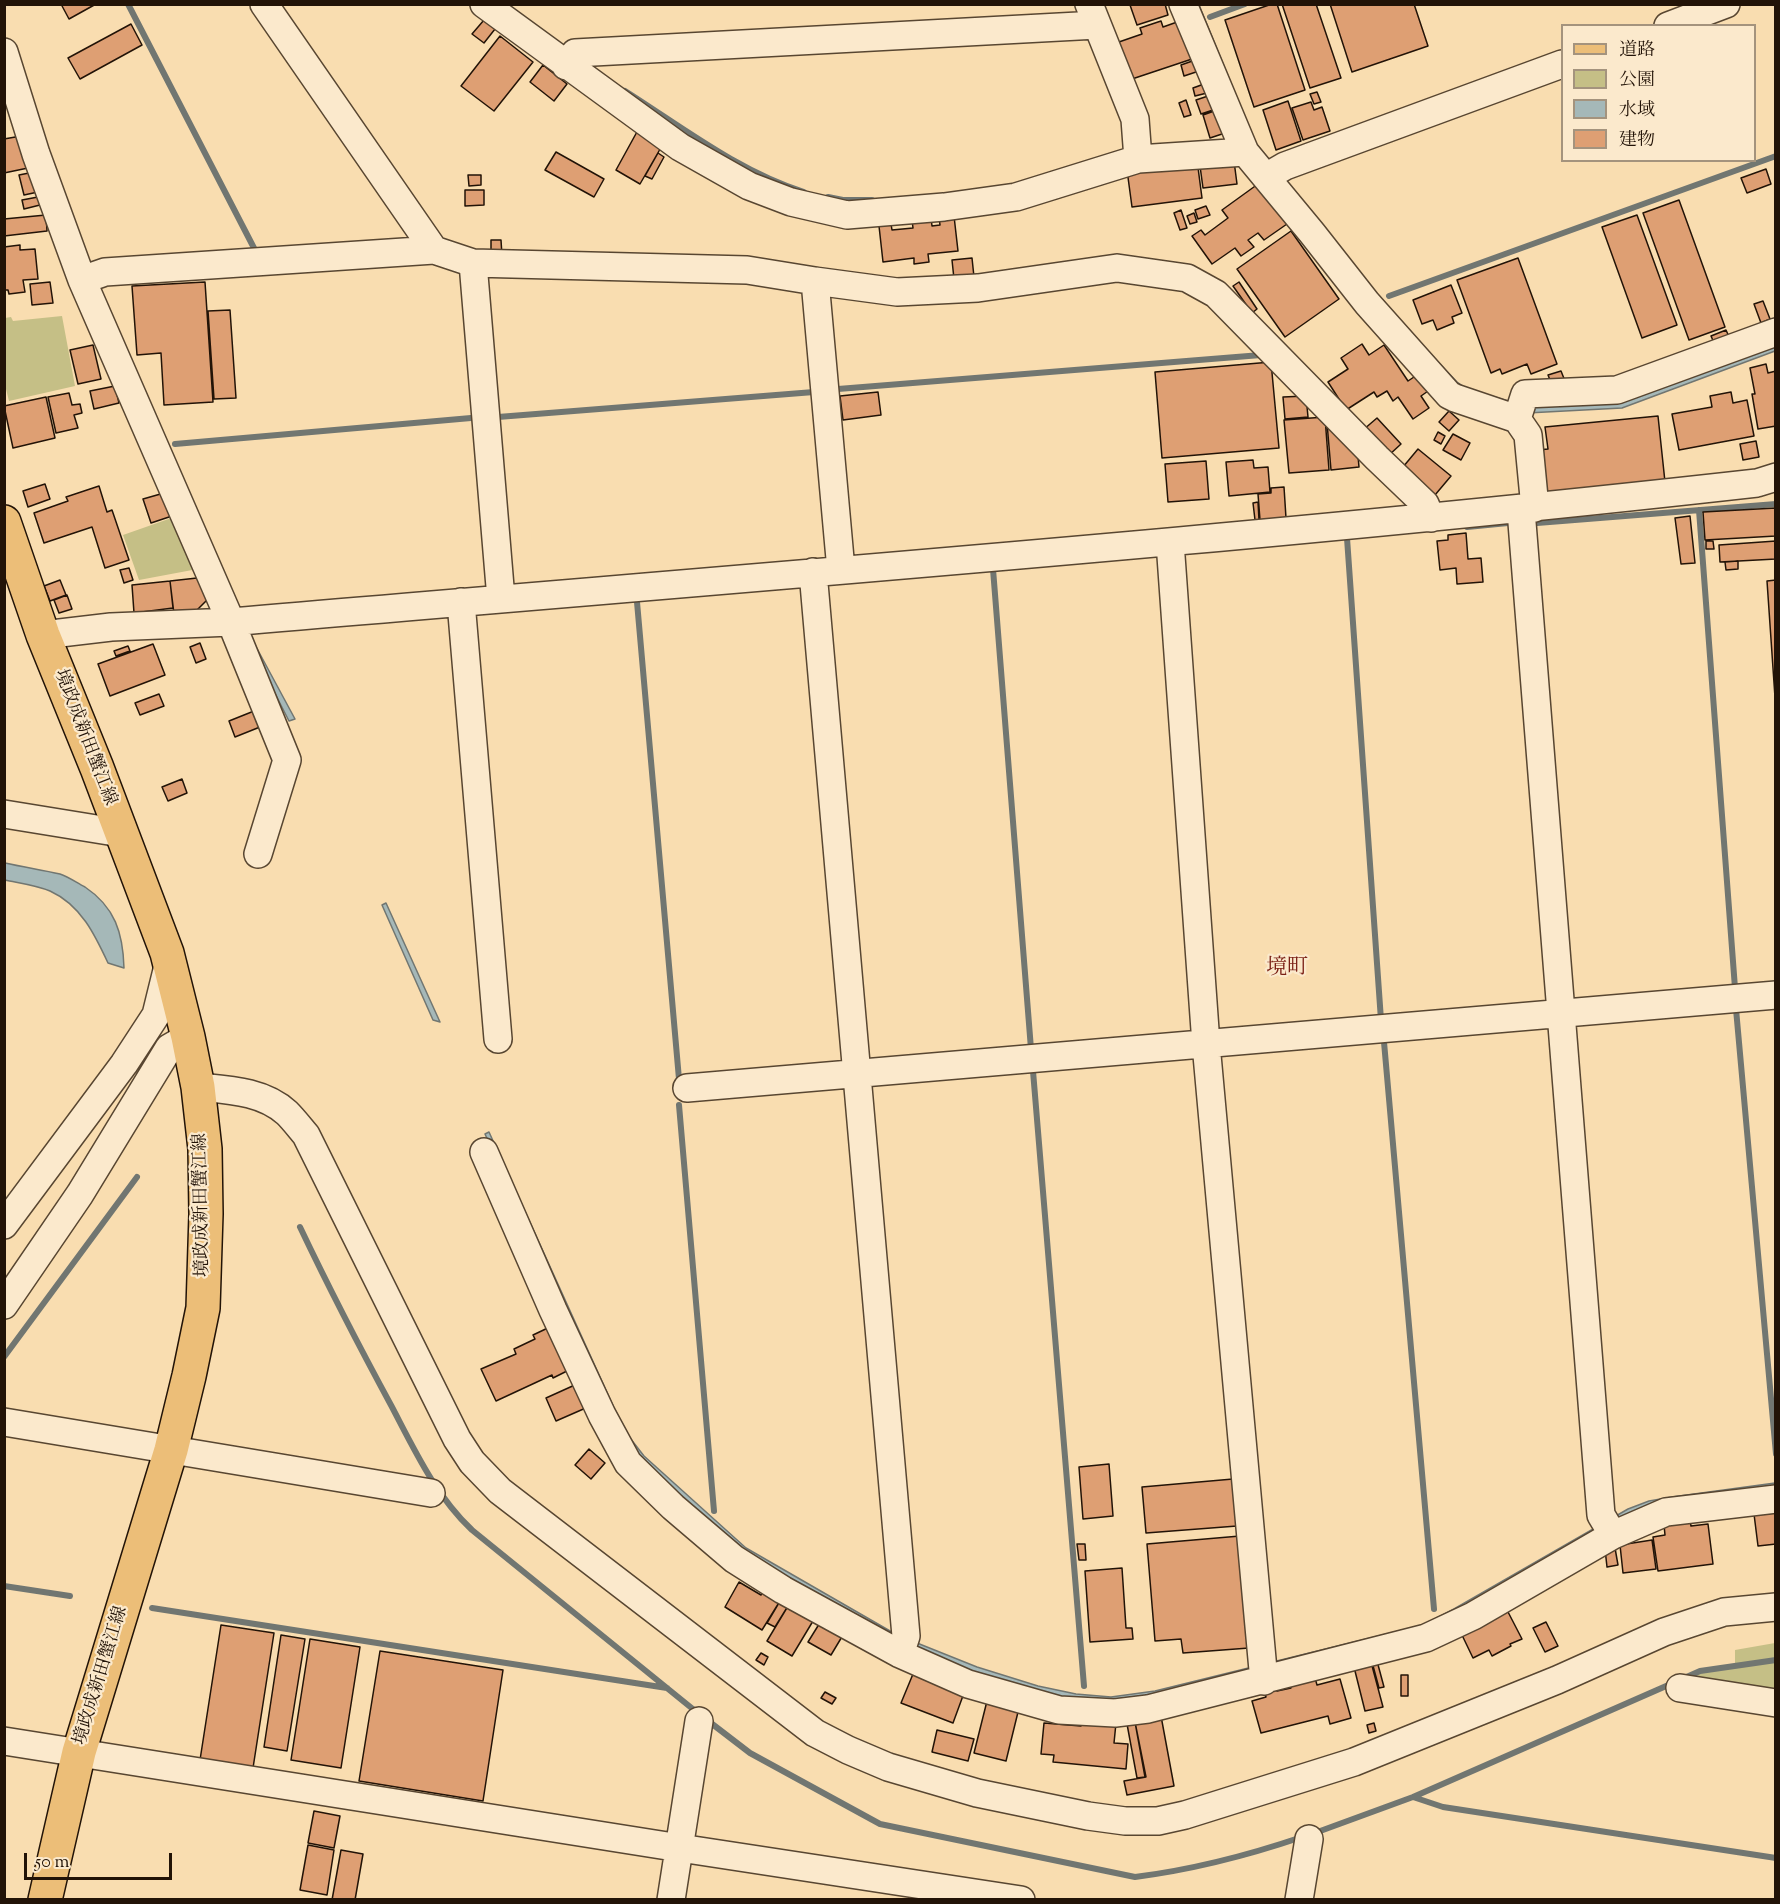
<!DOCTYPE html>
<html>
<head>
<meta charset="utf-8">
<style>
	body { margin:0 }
	#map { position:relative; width:1780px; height:1904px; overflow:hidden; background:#f9ddb0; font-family:"Sorts Mill Goudy","Noto Serif JP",serif }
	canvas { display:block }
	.frame { position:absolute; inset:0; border:6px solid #221307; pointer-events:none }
	.legend { position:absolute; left:1561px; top:24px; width:195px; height:138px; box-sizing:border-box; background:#fbe9cc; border:2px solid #a4937d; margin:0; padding:8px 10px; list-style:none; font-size:18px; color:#221307 }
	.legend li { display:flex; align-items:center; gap:12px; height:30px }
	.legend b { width:30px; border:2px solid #a4937d }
	.scale { position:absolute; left:24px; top:1853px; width:148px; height:27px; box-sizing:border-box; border:3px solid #221307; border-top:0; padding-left:8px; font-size:18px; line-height:21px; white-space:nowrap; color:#221307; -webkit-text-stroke:4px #fbe9cc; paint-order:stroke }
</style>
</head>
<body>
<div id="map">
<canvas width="1780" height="1904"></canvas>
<div class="frame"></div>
<ul class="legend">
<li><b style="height:8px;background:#ecbe78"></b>道路</li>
<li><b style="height:16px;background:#c5bf86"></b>公園</li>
<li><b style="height:16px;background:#a5b8b8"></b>水域</li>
<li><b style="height:16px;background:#de9f73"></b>建物</li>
</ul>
<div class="scale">50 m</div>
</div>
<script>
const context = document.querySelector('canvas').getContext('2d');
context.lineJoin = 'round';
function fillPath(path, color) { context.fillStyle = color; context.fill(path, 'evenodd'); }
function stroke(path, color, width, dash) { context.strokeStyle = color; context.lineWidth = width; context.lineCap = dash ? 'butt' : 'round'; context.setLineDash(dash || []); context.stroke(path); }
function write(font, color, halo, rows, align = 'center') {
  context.font = font + ' "Sorts Mill Goudy","Noto Serif JP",serif'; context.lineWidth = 4.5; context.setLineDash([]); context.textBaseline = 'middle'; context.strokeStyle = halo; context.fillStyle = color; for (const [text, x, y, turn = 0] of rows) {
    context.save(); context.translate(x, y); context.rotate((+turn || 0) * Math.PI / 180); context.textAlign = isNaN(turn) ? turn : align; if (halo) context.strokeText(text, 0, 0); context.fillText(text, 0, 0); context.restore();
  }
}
const green = new Path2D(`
	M 62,316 L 75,386 L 9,401 L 4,381 L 5,318 L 11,317 L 13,321 Z
	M 180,515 L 203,568 L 139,580 L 123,535 Z
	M 1775,1643 L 1775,1698 L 1675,1682 L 1700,1671 L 1735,1665 L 1735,1650 Z`);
const water = new Path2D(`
	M 1189,5 L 1199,5 L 1255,142 L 1379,300 L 1457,382 L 1467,389 L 1525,406 L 1620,396 L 1775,340 L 1775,351 L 1622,408 L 1527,413 L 1458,393 L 1370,300 L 1247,143 Z
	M 242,629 L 247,630 L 295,719 L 289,721 Z
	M 5,863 C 23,867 42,870 60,874 C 69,877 77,883 85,887 C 115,907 123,933 124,968 L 108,963 C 95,935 81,905 50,891 C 36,885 19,883 5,880 Z
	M 386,903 L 440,1022 L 433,1020 L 382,905 Z
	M 489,1132 L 615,1410 L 630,1438 L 644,1456 L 746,1548 L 897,1635 L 977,1667 L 1038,1686 L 1076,1694 L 1111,1697 L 1155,1691 L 1423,1625 L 1454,1609 L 1628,1509 L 1649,1501 L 1672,1497 L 1775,1483 L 1775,1492 L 1669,1506 L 1453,1621 L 1157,1700 L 1065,1703 L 908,1650 L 738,1554 L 651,1473 L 611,1415 L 485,1134 Z`);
const stream = new Path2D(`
	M 128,4 L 255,250
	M 1210,17 L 1245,4
	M 625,91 C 682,127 738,171 804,192
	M 828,197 L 843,200 L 872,200
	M 1389,296 L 1776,156
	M 838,389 L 1261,355
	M 498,417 L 814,392
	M 175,444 L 471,418
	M 1699,510 L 1735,988
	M 1537,523 L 1776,504
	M 1467,527 L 1508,523
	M 1347,538 L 1381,1020
	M 993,569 L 1031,1049
	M 637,602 L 679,1079
	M 1736,1009 L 1776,1454
	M 1384,1042 L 1434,1609
	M 1033,1071 L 1084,1686
	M 679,1105 L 714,1511
	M 300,1227 C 329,1288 360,1348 392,1407 C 415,1451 436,1496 472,1530 L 699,1714
	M 4,1357 L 137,1177
	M 4,1586 L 70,1596
	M 152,1608 L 667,1688
	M 1682,1679 L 1700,1671 L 1776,1660
	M 707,1720 L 750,1753 L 880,1824 L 1135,1877 C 1190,1870 1249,1855 1302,1837
	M 1413,1797 L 1443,1807 L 1776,1858
	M 1312,1834 L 1413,1797 L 1673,1683`);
const building = new Path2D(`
	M 61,4 L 96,4 L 69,19 Z
	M 1165,4 L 1168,15 L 1137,25 L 1130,5 Z
	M 1272,4 L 1277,4 L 1305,90 L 1254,107 L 1225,20 Z
	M 1282,4 L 1316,4 L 1341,78 L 1310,88 Z
	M 1330,4 L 1414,4 L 1428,46 L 1352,72 Z
	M 484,20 L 495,29 L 484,43 L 472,34 Z
	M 1161,21 L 1163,27 L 1180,21 L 1192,59 L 1129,80 L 1116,43 L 1142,34 L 1140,28 Z
	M 131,24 L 142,45 L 80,79 L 68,58 Z
	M 500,36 L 533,62 L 494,111 L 461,86 Z
	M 1198,59 L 1202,70 L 1184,76 L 1181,65 Z
	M 543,65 L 567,84 L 554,101 L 530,82 Z
	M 1204,84 L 1207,93 L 1195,96 L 1193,88 Z
	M 1317,92 L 1321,102 L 1314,104 L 1310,94 Z
	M 1211,95 L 1216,109 L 1201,114 L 1196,100 Z
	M 1186,100 L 1191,115 L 1184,117 L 1179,103 Z
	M 1288,101 L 1301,141 L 1276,150 L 1263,110 Z
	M 1311,102 L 1314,110 L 1322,107 L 1330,131 L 1303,140 L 1292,108 Z
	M 1217,110 L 1225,133 L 1210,138 L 1203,115 Z
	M 638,130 L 663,144 L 640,184 L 616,170 Z
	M 21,136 L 28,168 L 4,173 L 4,139 Z
	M 556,152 L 604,179 L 594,197 L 545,170 Z
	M 658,153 L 664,157 L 652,179 L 645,176 Z
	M 1197,160 L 1202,198 L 1132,207 L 1127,170 Z
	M 1234,161 L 1237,184 L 1203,188 L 1200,166 Z
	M 1766,169 L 1771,184 L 1747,193 L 1741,178 Z
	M 34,172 L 38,192 L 24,195 L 19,175 Z
	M 468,175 L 481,175 L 481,185 L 469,186 Z
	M 1258,184 L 1287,224 L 1264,240 L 1258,233 L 1248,240 L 1254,247 L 1241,256 L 1235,248 L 1212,264 L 1192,236 L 1201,230 L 1205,235 L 1228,218 L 1222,210 Z
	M 465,190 L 484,190 L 484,205 L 465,206 Z
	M 38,197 L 40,205 L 24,209 L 22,200 Z
	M 1679,200 L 1725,327 L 1689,340 L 1643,213 Z
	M 1206,206 L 1210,215 L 1198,219 L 1195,210 Z
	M 1181,210 L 1187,228 L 1180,230 L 1174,213 Z
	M 1194,213 L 1197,222 L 1190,224 L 1187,216 Z
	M 46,215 L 47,231 L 4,236 L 4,219 Z
	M 1637,215 L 1677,325 L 1642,338 L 1602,227 Z
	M 954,216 L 958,251 L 928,254 L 929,262 L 914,264 L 914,258 L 883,262 L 879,226 L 891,224 L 892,230 L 913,228 L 912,220 L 931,218 L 932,226 L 940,225 L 939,217 Z
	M 1291,231 L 1339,299 L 1285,337 L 1237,269 Z
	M 491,240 L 501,240 L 502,256 L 491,256 Z
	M 20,245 L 20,250 L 35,249 L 38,279 L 23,280 L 25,292 L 9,294 L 8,290 L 4,290 L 4,247 Z
	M 972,258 L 974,277 L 954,279 L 952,260 Z
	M 1518,258 L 1557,364 L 1531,374 L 1527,364 L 1502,374 L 1500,369 L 1491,373 L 1457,280 Z
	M 50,282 L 53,303 L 32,305 L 30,284 Z
	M 205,282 L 213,402 L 164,405 L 161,353 L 137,355 L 132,286 Z
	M 1239,282 L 1257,309 L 1252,313 L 1233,286 Z
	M 1451,285 L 1462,313 L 1452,317 L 1454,323 L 1437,330 L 1433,320 L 1422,324 L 1413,300 Z
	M 1763,301 L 1770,319 L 1761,323 L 1754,304 Z
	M 230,310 L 236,398 L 214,399 L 208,311 Z
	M 1726,330 L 1730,339 L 1715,345 L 1711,336 Z
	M 1362,344 L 1369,355 L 1384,345 L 1408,381 L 1420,373 L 1431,389 L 1421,396 L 1429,408 L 1413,419 L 1398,397 L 1393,401 L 1387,391 L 1377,397 L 1374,392 L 1346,410 L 1328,382 L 1348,369 L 1341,358 Z
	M 93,345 L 101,379 L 78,384 L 70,350 Z
	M 1271,362 L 1279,448 L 1162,458 L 1155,372 Z
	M 1766,364 L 1768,373 L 1776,371 L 1776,426 L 1758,429 L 1752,394 L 1755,394 L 1750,368 Z
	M 1561,371 L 1565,381 L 1552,385 L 1548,375 Z
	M 115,386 L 119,403 L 94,409 L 90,391 Z
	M 878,392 L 881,415 L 843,420 L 840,396 Z
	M 1731,392 L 1733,403 L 1747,400 L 1754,436 L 1679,450 L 1672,414 L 1712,407 L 1710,396 Z
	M 69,393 L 72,405 L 80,404 L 82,413 L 74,415 L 78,428 L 56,433 L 48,397 Z
	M 1306,396 L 1308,417 L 1285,419 L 1283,397 Z
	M 46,397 L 55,438 L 13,448 L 4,406 Z
	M 1449,411 L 1459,420 L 1449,431 L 1439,422 Z
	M 1658,416 L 1665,482 L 1542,494 L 1538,450 L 1548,449 L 1545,427 Z
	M 1325,417 L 1329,470 L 1289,473 L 1284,420 Z
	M 1377,418 L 1401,444 L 1388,456 L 1363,430 Z
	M 1327,423 L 1357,445 L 1359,467 L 1331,470 Z
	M 1438,432 L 1445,436 L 1441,444 L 1434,440 Z
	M 1453,434 L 1470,443 L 1461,460 L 1443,450 Z
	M 1756,441 L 1759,457 L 1743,460 L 1740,444 Z
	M 1418,449 L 1451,476 L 1435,495 L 1403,467 Z
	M 1253,460 L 1254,468 L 1268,467 L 1270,492 L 1229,496 L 1226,462 Z
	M 1206,461 L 1209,499 L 1168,502 L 1165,464 Z
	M 45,484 L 50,499 L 28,507 L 23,491 Z
	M 99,486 L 107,512 L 112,510 L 129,560 L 105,568 L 92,527 L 44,543 L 34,513 L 68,501 L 66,497 Z
	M 1284,487 L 1286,518 L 1260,520 L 1258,494 L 1271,493 L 1271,488 Z
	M 164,493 L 172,516 L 151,523 L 143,499 Z
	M 1258,502 L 1259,520 L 1255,520 L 1253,503 Z
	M 1776,508 L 1776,536 L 1705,540 L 1703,512 Z
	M 1690,516 L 1695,563 L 1681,564 L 1675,518 Z
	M 1466,533 L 1468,559 L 1481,558 L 1483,582 L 1457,584 L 1456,568 L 1440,570 L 1437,541 L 1448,540 L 1448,535 Z
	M 1706,541 L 1713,541 L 1714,549 L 1706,549 Z
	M 1776,541 L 1776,559 L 1720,562 L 1719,545 Z
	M 1738,561 L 1738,569 L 1726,570 L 1725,562 Z
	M 129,568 L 133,580 L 124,583 L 120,570 Z
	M 206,577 L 208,599 L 196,611 L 174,614 L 170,581 Z
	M 60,580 L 66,595 L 50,601 L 44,586 Z
	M 1776,580 L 1776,712 L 1767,581 Z
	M 170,581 L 173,608 L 134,613 L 132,585 Z
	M 67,595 L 72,609 L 59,613 L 54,600 Z
	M 200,643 L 206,659 L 196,663 L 190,647 Z
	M 153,644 L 165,675 L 110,696 L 98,664 Z
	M 128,646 L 130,651 L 116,656 L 114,651 Z
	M 159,694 L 164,706 L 140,715 L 135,703 Z
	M 264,707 L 270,723 L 235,737 L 229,721 Z
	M 182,779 L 187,793 L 168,801 L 162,787 Z
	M 552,1326 L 571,1369 L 553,1378 L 552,1375 L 496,1401 L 481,1369 L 516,1354 L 514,1349 L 535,1339 L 533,1335 Z
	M 577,1384 L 588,1407 L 556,1421 L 546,1398 Z
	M 589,1449 L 605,1463 L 591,1479 L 575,1465 Z
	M 1109,1464 L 1113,1516 L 1083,1519 L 1079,1467 Z
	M 1233,1479 L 1237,1526 L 1146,1533 L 1142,1487 Z
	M 1776,1511 L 1776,1544 L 1758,1546 L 1754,1514 Z
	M 1690,1521 L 1691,1526 L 1708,1524 L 1713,1564 L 1658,1571 L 1653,1537 L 1665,1535 L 1664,1525 Z
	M 1240,1536 L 1249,1648 L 1183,1653 L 1181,1639 L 1155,1641 L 1147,1544 Z
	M 1652,1540 L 1656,1569 L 1623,1573 L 1620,1545 Z
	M 1077,1544 L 1085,1544 L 1086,1560 L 1079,1560 Z
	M 1615,1548 L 1618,1565 L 1607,1567 L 1605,1549 Z
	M 1122,1568 L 1126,1628 L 1132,1628 L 1133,1639 L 1090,1642 L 1085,1571 Z
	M 739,1582 L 761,1595 L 763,1591 L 780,1601 L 762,1630 L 725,1607 Z
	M 780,1601 L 788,1606 L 775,1627 L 767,1623 Z
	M 788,1606 L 813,1621 L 792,1656 L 767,1641 Z
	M 1507,1610 L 1522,1639 L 1510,1644 L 1511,1646 L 1492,1656 L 1489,1650 L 1473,1658 L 1461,1633 Z
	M 821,1621 L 843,1635 L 831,1655 L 808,1642 Z
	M 1546,1622 L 1558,1646 L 1545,1652 L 1533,1628 Z
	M 221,1625 L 274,1633 L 253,1768 L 200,1760 Z
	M 281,1635 L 305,1639 L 287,1751 L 264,1747 Z
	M 310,1639 L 360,1647 L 341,1768 L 291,1760 Z
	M 380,1651 L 503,1670 L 483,1801 L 359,1781 Z
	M 761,1653 L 768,1657 L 764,1665 L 756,1660 Z
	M 1377,1661 L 1384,1687 L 1379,1688 L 1372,1662 Z
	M 1371,1662 L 1383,1707 L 1365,1711 L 1354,1667 Z
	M 913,1674 L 964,1693 L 953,1723 L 901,1703 Z
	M 1314,1674 L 1317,1685 L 1340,1679 L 1351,1718 L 1330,1724 L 1328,1716 L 1261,1733 L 1252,1701 L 1266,1697 L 1264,1689 L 1276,1686 L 1277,1691 L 1291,1688 L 1289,1680 Z
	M 1401,1675 L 1408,1675 L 1408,1696 L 1401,1696 Z
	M 825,1692 L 836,1698 L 832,1704 L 821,1698 Z
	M 987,1701 L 1019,1708 L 1006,1761 L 974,1753 Z
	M 1161,1716 L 1174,1786 L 1127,1795 L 1124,1781 L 1146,1777 L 1135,1722 Z
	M 1082,1719 L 1116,1723 L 1114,1743 L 1128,1744 L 1126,1769 L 1053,1762 L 1054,1755 L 1041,1754 L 1044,1723 L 1081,1726 Z
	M 1135,1722 L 1145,1777 L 1137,1778 L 1127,1724 Z
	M 1374,1723 L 1376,1731 L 1369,1733 L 1367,1725 Z
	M 937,1730 L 974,1739 L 968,1761 L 932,1752 Z
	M 314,1811 L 340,1816 L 334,1848 L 308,1843 Z
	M 308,1845 L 334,1850 L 327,1895 L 300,1890 Z
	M 341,1850 L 363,1854 L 355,1900 L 332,1900 Z`);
const minor = new Path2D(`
	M 264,4 L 434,250 L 473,263 L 747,270 L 815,281 L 897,292 L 978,288 L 1117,268 L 1187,278 L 1216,294 L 1377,458 L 1425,504 L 1431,518
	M 484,4 L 680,147 L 749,186 L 791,202 L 847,215 L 944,207 L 1016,197 L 1138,159 L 1245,152
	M 1089,4 L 1135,119 L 1138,159
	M 1183,4 L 1245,152 L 1312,233 L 1367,303 L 1449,395 L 1455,398 L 1517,419 L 1528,435 L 1535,508
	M 1668,26 L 1726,4
	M 4,52 L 36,154 L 82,280 L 231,622 L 287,760 L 258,854
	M 566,66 L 575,53 L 1097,25
	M 1266,177 L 1285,166 L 1562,64
	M 473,263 L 501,599
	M 82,280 L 105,272 L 434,250
	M 815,281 L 841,570
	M 1517,419 L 1525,394 L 1617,390 L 1776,332
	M 1521,510 L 1601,1515 L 1613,1535
	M 1170,542 L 1206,1044 L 1264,1681
	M 813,572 L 906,1636 L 900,1654
	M 461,602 L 498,1039
	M 43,635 L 111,627 L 231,622 C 740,578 1249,540 1757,483 L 1776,477
	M 4,814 L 121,833
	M 198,1087 C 229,1090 263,1091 287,1113 C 294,1120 300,1128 306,1135 L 457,1439 L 472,1462 L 500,1491 L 815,1733 L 848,1750 L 888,1767 L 977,1793 L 1088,1816 L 1125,1821 L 1158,1821 L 1185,1815 L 1354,1762 L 1557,1680 L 1664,1632 L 1724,1612 L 1776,1607
	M 687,1088 L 1776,995
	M 484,1152 L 553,1310 L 602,1415 L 628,1463 L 673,1507 L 734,1559 L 783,1590 L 900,1654 L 968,1684 L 1059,1710 L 1115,1713 L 1148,1709 L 1426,1638 L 1473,1616 L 1613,1535 L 1666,1512 L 1776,1499
	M 4,1225 L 124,1064 L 156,1015 L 169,962
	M 4,1305 L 80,1194 L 169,1048 L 188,1037
	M 4,1422 L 431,1493
	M 1680,1688 L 1776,1703
	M 4,1741 L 680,1848 L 1021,1900
	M 671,1900 L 699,1721
	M 1299,1900 L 1309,1839`);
const major = new Path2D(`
	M 4,522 L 43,635 L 97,768 L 167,953 L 188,1037 L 198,1087 L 205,1149 L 206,1214 L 203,1308 L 189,1376 L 171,1450 L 79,1752 L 45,1900`);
const streetNames = [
	["境政成新田蟹江線",84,738,69],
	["境政成新田蟹江線",203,1205,-91],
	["境政成新田蟹江線",102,1676,-73]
];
const quarterNames = [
	["境町",1287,969]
];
fillPath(green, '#c5bf86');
fillPath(water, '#a5b8b8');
stroke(water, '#717671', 1.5);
stroke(stream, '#717671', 6);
fillPath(building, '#de9f73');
stroke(building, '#221307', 1.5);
stroke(minor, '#584631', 30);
stroke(major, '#221307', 36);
stroke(minor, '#fbe9cc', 27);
stroke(major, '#ecbe78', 33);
write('18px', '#221307', '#fbe9cc', streetNames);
write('21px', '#7a1f14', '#fbe9cc', quarterNames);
</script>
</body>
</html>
